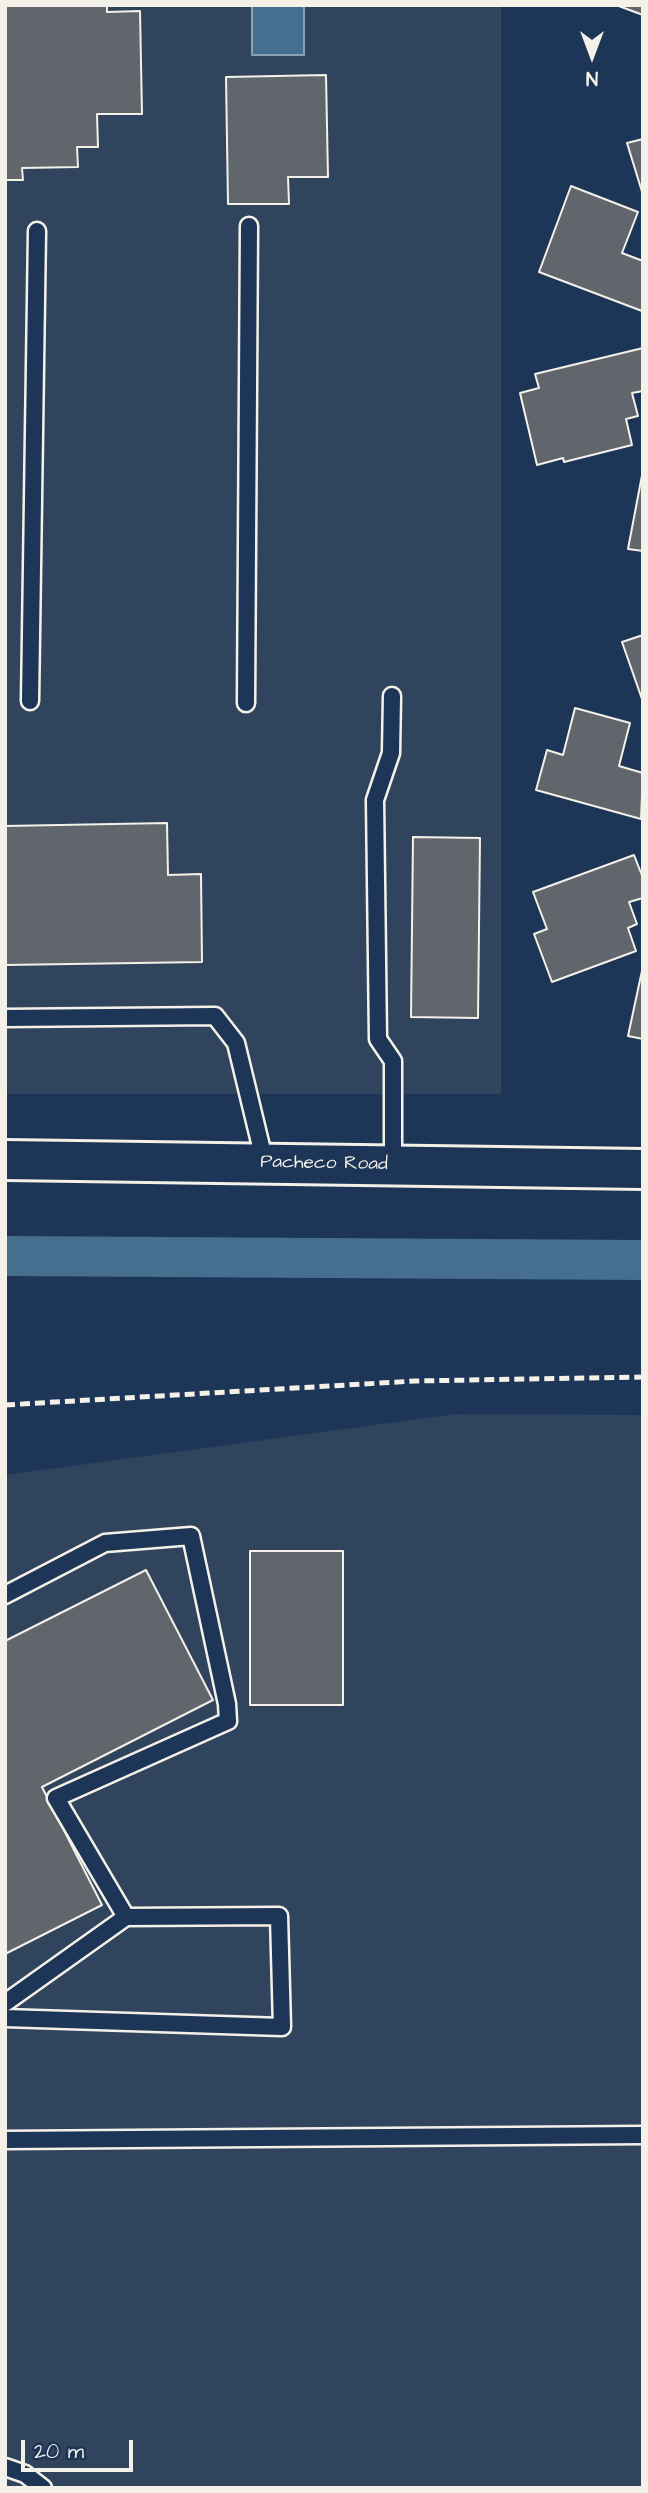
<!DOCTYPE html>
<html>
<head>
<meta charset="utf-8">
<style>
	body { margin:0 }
	#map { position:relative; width:648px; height:2493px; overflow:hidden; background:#1d3557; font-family:"Architects Daughter",sans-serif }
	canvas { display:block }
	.frame { position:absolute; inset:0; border:7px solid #f4f1e8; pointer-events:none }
	.north { position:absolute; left:557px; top:21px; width:70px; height:70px; -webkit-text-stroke:5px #1d3557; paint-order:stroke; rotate:180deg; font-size:19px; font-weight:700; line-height:28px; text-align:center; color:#f4f1e8 }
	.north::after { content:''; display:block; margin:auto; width:24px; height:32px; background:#f4f1e8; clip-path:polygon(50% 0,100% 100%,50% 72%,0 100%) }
	.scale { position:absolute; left:21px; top:2440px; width:112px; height:32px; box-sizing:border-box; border:4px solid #f4f1e8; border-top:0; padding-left:9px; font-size:21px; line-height:24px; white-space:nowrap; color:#f4f1e8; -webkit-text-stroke:5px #1d3557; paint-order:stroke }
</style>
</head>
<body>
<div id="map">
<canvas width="648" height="2493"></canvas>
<div class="frame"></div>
<div class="north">N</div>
<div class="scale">20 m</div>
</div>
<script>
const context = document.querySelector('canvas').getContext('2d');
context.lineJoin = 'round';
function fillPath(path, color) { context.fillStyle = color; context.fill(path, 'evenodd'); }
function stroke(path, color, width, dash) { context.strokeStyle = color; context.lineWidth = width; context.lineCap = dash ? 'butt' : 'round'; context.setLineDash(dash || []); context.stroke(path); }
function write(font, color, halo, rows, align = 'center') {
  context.font = font + ' "Architects Daughter",sans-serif'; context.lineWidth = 7; context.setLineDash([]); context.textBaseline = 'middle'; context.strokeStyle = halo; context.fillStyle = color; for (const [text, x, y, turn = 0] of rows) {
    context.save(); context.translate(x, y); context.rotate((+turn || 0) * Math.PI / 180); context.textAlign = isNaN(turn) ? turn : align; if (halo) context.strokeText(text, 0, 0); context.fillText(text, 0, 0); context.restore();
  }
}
const built = new Path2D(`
	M 5,5 L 501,5 L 501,1094 L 5,1094 Z
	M 456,1414 L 643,1415 L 643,2488 L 5,2488 L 5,1475 Z`);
const water = new Path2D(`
	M 252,5 L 304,5 L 304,55 L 252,55 Z`);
const canal = new Path2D(`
	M 5,1256 L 643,1260`);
const building = new Path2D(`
	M 5,5 L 107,5 L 107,12 L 140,11 L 142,114 L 97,114 L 98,147 L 77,147 L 78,167 L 22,168 L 23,180 L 5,180 Z
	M 616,5 L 643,5 L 643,15 Z
	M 326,75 L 328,177 L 288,177 L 289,204 L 228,204 L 226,77 Z
	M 643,139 L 643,195 L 627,143 Z
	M 571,186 L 638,212 L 622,253 L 643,261 L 642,311 L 539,272 Z
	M 643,348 L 643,391 L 632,393 L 638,416 L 626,419 L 632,445 L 564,462 L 563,458 L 537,465 L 520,393 L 539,388 L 535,374 Z
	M 643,470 L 643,551 L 628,549 Z
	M 643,635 L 643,702 L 622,642 Z
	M 575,708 L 630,723 L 619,766 L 643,773 L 641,819 L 536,790 L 547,750 L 563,755 Z
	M 167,823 L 168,875 L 201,874 L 202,962 L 5,965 L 5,826 Z
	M 413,837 L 480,838 L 478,1018 L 411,1017 Z
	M 634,855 L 643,878 L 643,898 L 629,902 L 637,924 L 628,928 L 636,951 L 552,982 L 534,934 L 547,929 L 533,892 Z
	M 643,966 L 643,1039 L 628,1036 Z
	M 250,1551 L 343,1551 L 343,1705 L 250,1705 Z
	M 146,1570 L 213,1700 L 42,1787 L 102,1905 L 5,1954 L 5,1641 Z`);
const lane = new Path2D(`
	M 392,696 L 391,753 L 375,800 L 378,1039 L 393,1061 L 393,1165
	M 30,701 L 37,231
	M 246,703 L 249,226
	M 5,1018 L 215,1016 L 236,1043 L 265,1163
	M 5,1595 L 105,1543 L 191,1536 L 227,1704 L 228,1721 L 56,1798 L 126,1917
	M 5,2003 L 126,1917 L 279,1916 L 282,2027 L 5,2018
	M 5,2140 L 643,2135
	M 5,2467 L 25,2474 L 43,2488`);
const secondary = new Path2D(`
	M 5,1160 L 643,1169`);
const rail = new Path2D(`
	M 5,1405 L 415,1381 L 643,1377`);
const streetNames = [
	["Pacheco Road",324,1164,1]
];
fillPath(built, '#31445d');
fillPath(water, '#466e8e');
stroke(water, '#8ca2b2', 2);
stroke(canal, '#466e8e', 40);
fillPath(building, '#60666c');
stroke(building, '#f4f1e8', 2);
stroke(lane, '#f4f1e8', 21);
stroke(secondary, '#f4f1e8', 44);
stroke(lane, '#1d3557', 16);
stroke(secondary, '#1d3557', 38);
stroke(rail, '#f4f1e8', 5, [10, 5]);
write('19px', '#f4f1e8', '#1d3557', streetNames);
</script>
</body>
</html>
